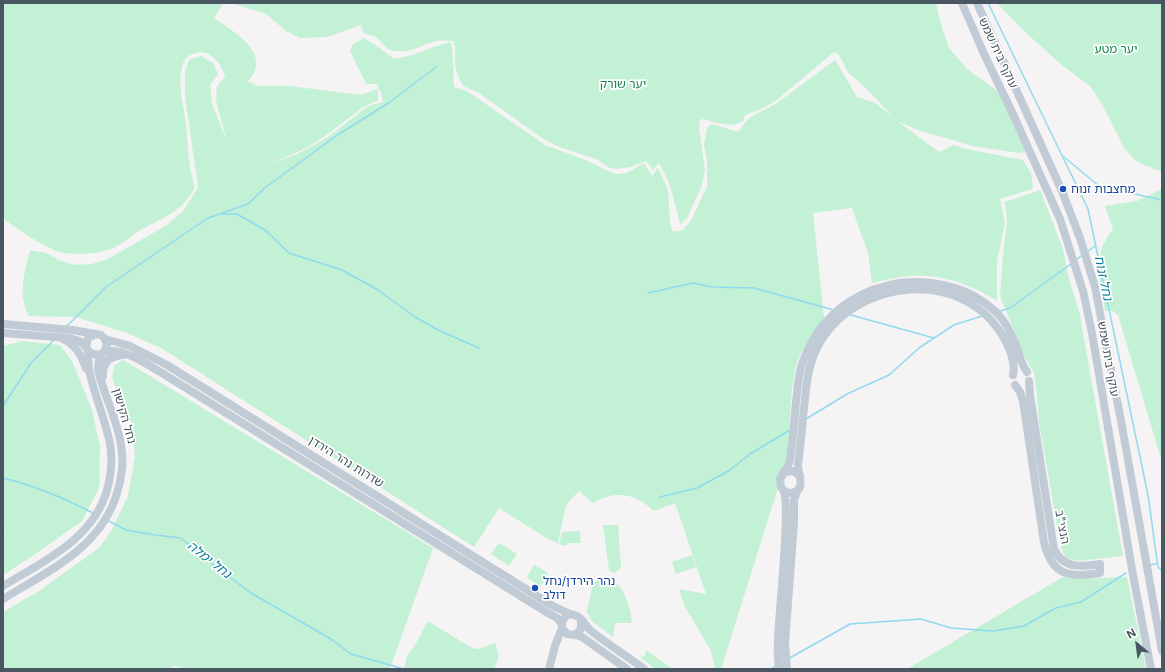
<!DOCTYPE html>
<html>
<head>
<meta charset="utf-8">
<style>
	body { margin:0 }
	#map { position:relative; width:1165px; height:672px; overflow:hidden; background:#f5f3f3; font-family:Inter,sans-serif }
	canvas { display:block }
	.frame { position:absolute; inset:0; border:4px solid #4a5661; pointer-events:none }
	.north { position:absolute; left:1117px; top:624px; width:40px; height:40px; -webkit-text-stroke:3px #fff; paint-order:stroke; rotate:331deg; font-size:11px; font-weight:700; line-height:16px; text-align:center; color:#4a5661 }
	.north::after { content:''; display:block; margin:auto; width:14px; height:18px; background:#4a5661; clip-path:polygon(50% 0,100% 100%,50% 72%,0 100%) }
</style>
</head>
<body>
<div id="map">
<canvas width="1165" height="672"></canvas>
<div class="frame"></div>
<div class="north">N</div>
</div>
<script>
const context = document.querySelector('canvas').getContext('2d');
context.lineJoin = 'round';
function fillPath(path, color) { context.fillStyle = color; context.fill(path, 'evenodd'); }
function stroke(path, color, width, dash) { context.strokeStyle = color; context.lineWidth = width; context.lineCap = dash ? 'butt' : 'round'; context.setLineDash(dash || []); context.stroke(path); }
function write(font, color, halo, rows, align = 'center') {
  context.font = font + ' Inter,"Noto Sans Hebrew",sans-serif'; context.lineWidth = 3.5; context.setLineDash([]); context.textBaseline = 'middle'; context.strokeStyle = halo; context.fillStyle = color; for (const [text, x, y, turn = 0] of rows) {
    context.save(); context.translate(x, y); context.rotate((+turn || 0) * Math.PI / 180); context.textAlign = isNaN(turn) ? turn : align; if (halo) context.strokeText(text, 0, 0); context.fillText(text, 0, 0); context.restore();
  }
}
const green = new Path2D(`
	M 3,3 L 223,3 L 214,18 C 228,28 259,45 256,65 C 255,72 252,78 247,81 L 257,86 L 290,86 L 361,95 L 377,89 L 378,90 L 378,100 L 363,107 L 328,134 L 308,147 L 291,155 L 263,166 L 295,155 L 327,138 L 368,106 L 383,102 L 381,93 L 377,84 L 366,84 L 350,51 L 353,44 L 364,38 L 381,49 L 394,59 L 413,55 L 436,46 L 451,42 C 454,57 453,72 454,87 L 467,91 L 545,145 L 583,159 L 615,174 L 627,173 L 644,163 L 652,176 L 658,168 L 668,190 L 670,224 L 673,232 L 683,230 L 692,219 L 707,186 L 707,161 L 704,144 L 707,128 L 712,124 L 738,132 L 749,118 L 777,103 L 835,60 L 857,97 L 875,103 L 892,116 L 869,91 L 848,72 L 839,55 L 834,52 L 778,99 L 765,107 L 745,115 L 743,121 C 731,129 716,122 703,119 L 700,120 L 699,128 L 705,170 L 702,185 L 687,218 L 680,224 L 670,185 L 659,163 L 653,170 L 646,161 L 631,167 L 616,169 L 610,168 L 596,159 L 559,147 L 542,138 L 479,93 L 463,86 C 461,81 457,75 456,69 C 453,58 458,51 453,41 C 448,41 442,40 437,41 C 420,44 415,53 395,51 C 381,49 380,33 364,34 L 361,25 L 327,37 L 300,38 L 286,31 L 266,14 L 231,3 L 936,3 L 942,28 L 949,48 L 967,69 L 999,92 L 1030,152 L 1019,153 L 973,146 L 918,130 L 897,121 L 939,152 L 954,145 L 966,149 L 1023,160 L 1031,173 L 1033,189 L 1000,199 L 1005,223 L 997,261 L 997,301 C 973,285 941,274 912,276 C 898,277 885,280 872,283 L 868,253 L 852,208 L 813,213 L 824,318 C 815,331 804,344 798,360 C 789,389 790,430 788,461 C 782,472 774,474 778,488 L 721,669 L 715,669 L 711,651 L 684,605 L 679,589 L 706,594 L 675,503 L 654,511 C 635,493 616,490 593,503 L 579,491 L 569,501 L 565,508 L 558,543 L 548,539 L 499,508 L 474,547 L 161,348 L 127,333 L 76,317 L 29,316 C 17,295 25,272 30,250 L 46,253 L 60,261 L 76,265 L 92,264 L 108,259 L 167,225 L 184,210 L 198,187 L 185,97 L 185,72 L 189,60 L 201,56 L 213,63 L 218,74 L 210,85 L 212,103 L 227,142 L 216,101 L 217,86 L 225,77 C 222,64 210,49 196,53 C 188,55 184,58 182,67 C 177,85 184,106 186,124 C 188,147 188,166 195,187 C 192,192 189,198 184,203 C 172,215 156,222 140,230 C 131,235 125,243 115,247 C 101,254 79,255 64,253 C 52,252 13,227 3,218 Z
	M 997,3 L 1162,3 L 1162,172 L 1137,162 L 1125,149 L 1102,104 L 1090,86 L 1062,65 L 1025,32 Z
	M 1162,189 L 1162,462 L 1118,315 L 1113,311 L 1105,311 L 1098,269 L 1102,246 L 1113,229 L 1105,206 L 1137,201 Z
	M 1040,190 L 1063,249 L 1069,280 L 1079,311 L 1123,556 L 1078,561 L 1066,558 L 1061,548 L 1039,422 L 1037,394 L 1034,373 L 1024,355 L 1000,296 L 1003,255 L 1007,222 L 1005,202 Z
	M 22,341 L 60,345 L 72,361 L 92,410 L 100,447 L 99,488 L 82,521 L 37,553 L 3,575 L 3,530 L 8,533 L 3,529 L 3,346 Z
	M 123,360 L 140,370 L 433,548 L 390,669 L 187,669 L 174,666 L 167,669 L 3,669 L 3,612 L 39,591 L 99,548 L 111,531 L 128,496 L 135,457 L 132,424 L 112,378 L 114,366 Z
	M 603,525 L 618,525 L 621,567 L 619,570 L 613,573 L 609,570 Z
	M 580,531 L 581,543 L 569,543 L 566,546 L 559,544 L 562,532 Z
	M 499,543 L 517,554 L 509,566 L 491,554 Z
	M 692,555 L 696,567 L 676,574 L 672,562 Z
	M 534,565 L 548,573 L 540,587 L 527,577 Z
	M 1063,577 L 1079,579 L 1127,577 L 1146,669 L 907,669 Z
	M 602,578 C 606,580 611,580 614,582 C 626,589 631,611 632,623 L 615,623 L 613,637 L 592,621 L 587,612 L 593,583 Z
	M 428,621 L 472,648 L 479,649 L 495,643 L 499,656 L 494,669 L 404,669 L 407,656 L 415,645 Z
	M 646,650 L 673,669 L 655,669 L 640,657 L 645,656 Z`);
const stream = new Path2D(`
	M 988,3 L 1088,209 L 1148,495 L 1158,567 L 1162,571
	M 1064,157 L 1099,186 L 1162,200
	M 222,214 L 237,214 L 265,230 L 289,253 L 342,270 L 378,290 L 415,317 L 440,331 L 479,348
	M 1087,252 L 1095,246
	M 1076,260 L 1082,255
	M 648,293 L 693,283 L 712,287 L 754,288 L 834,310
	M 1000,311 L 1010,308 L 1071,264
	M 851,315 L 934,338
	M 67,326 L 106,287 L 208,218 L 248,204 L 266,187 L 336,136 L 390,102 L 436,67
	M 3,406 L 31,363 L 53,341
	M 806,419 L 847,394 L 889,375 L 919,348 L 954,325 L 982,316
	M 3,478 C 36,486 64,498 93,513
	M 660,497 L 697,488 L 730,470 L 750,454 L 790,430
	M 107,520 L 126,530 L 155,535 L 181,538 L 216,567 L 251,593 L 331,639 L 351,654 L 404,669
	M 1151,565 L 1158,563
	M 788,659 L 850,624 L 921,619 L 951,628 L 993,631 L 1024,626 L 1056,608 L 1081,602 L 1126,573
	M 771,669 L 776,666`);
const secondary = new Path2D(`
	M 962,3 L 984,54 L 1012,112 L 1060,219 L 1083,291 L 1092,333 L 1133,575 L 1151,669
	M 977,3 L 1062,191 L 1080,238 L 1095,287 L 1122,426 L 1162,651
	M 3,324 L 72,330 L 101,335 L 105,339 L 107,345 L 104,352 L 99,355 L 90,353 L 86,347 L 88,338 L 96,334
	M 3,333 L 69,338 L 80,341 L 86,347
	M 63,339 C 76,345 81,355 86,368
	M 105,339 L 130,346 L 167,365 L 553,606 L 570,614
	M 104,352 C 124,347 146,364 162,373 L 548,613 L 557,618 L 561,623
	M 103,376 C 102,362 110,356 123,355
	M 1015,385 L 1020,392 L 1023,401 L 1044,542 C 1052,576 1069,578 1100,573 L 1100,564 C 1081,567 1063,569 1054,549 L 1030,395 L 1029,381
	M 783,473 L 788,466 L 790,460 C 792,444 794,428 795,412 C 797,395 797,378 803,361 C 825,301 886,271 947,286 C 966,290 983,300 997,313 C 1007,323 1013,337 1018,350 C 1020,358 1022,365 1027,372
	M 800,476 L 793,471 L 785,472 L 780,479 L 781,487 C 783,491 787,493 791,493 C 807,491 798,474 798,465 C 800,449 802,433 803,417 C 806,393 806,368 818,346 C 855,278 963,266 1004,338 C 1010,349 1016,362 1013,375
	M 3,586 C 44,561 93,539 107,490 C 112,472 113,456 109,439 C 104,417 95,396 90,374 C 88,366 88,358 88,350
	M 3,599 C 48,571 101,548 117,493 C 122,477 124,461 121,445 C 117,419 104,395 98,370 L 99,360 L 102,354
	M 581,621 L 581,629 L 575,635 L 567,634 L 562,628 C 561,620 566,612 574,615 C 581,616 585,625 590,630 C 607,644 626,655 644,669
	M 575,635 L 582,637 L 627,669
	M 549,669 L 555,646 L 562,628
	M 779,669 C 778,660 777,651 778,642 C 778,617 792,503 783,490
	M 787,669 L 785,643 L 794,523 L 794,500 L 798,489`);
const markers = [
	[1063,189,4,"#1a4fb4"],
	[535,588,4,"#1a4fb4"]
];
const parkNames = [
	["יער מטע",1116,49],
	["יער שורק",623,84]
];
const streetNames = [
	["עוקף בית שמש",998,53,65],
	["עוקף בית שמש",1108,359,80],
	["נחל הקישון",124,416,74],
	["שדרות נהר הירדן",346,462,32],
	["הנצי\"ב",1062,527,79]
];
const transitNames = [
	["מחצבות זנוח",1071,189],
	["נהר הירדן/נחל",543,581],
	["דולב",543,595]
];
const waterNames = [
	["נחל זנוח",1103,278,78],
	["נחל ימלה",209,560,38]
];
fillPath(green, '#c3f1d5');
stroke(stream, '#90daee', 1.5);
stroke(secondary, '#c1cbd6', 8);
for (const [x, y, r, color] of markers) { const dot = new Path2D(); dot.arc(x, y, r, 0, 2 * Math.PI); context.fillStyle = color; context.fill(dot); stroke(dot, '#fff', 1.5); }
write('12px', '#17864f', '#fff', parkNames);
write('12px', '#4a5661', '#fff', streetNames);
write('12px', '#164399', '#fff', transitNames, 'left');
write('italic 13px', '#0c7c9b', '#fff', waterNames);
</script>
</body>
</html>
